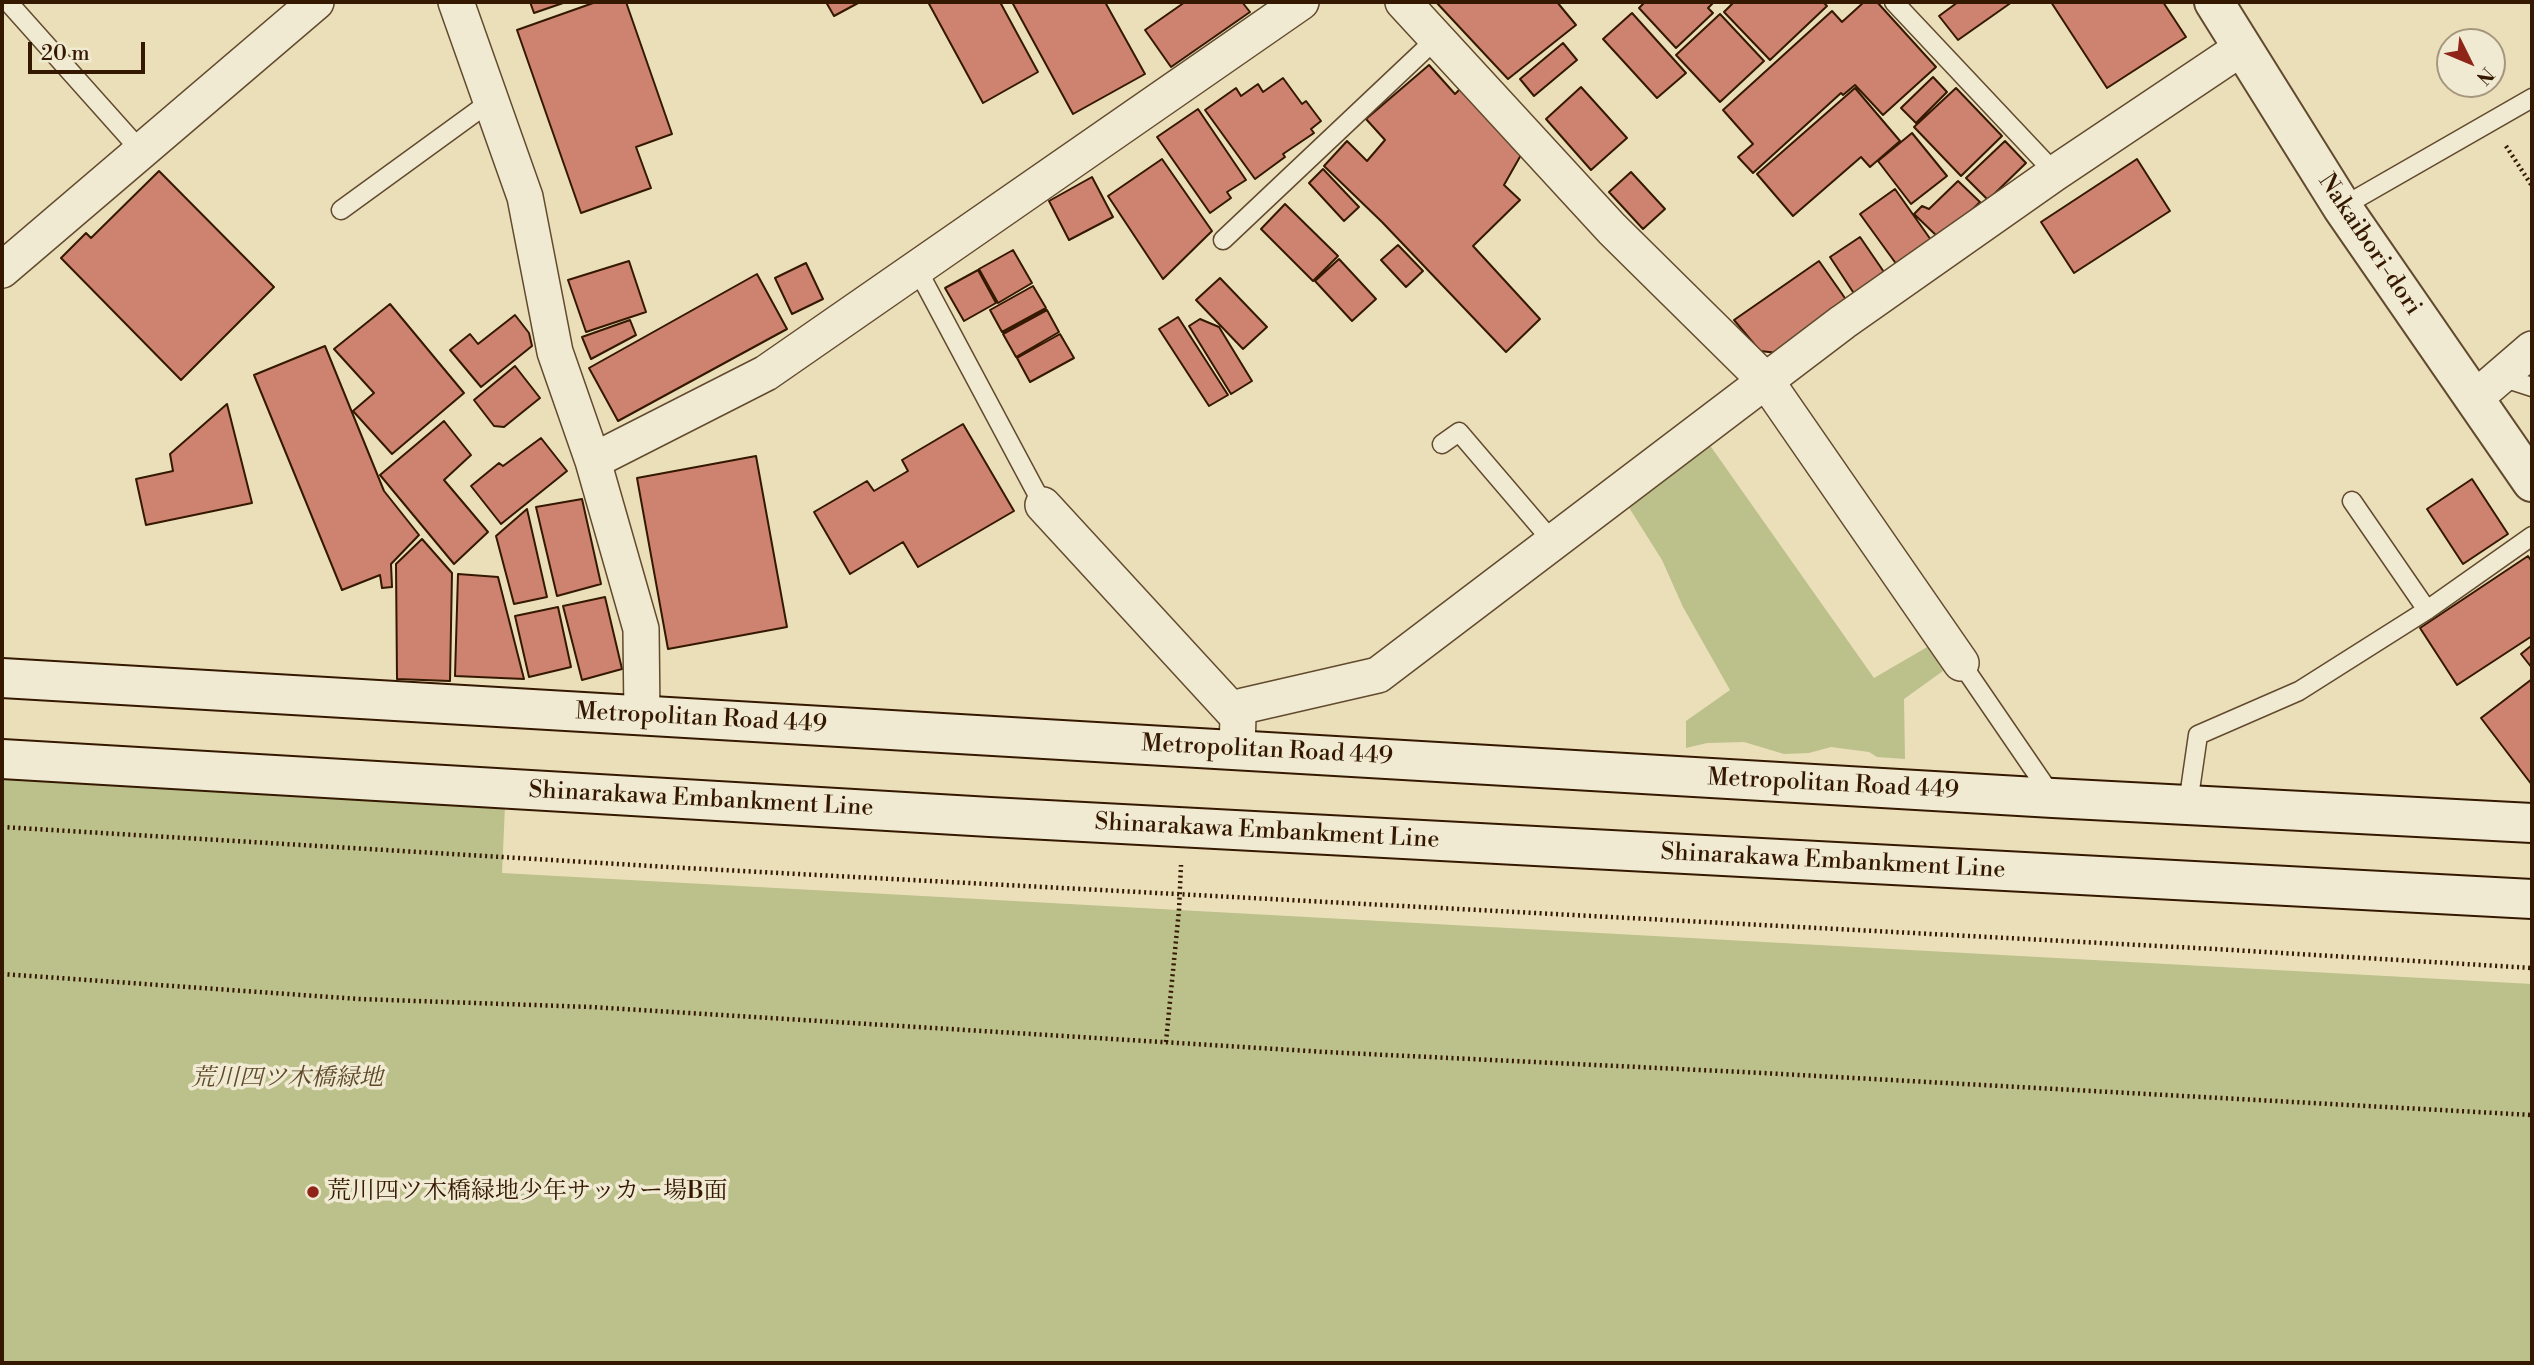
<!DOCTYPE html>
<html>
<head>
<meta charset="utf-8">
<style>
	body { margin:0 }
	#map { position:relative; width:2534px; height:1365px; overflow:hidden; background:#eadfb9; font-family:"Libre Bodoni",serif }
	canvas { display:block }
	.frame { position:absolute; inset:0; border:4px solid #351800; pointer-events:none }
	.north { position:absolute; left:2436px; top:28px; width:70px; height:70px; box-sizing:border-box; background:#f1ead2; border:2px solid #a6967e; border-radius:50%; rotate:133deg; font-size:19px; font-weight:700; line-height:28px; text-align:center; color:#351800 }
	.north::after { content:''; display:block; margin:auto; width:24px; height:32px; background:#8f2418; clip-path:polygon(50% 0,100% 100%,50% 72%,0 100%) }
	.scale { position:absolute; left:28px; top:42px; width:117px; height:32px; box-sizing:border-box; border:4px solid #351800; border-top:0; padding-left:9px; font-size:21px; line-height:24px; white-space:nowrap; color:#351800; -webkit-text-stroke:5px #f1ead2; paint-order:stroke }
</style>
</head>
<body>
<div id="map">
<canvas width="2534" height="1365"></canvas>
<div class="frame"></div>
<div class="north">N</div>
<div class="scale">20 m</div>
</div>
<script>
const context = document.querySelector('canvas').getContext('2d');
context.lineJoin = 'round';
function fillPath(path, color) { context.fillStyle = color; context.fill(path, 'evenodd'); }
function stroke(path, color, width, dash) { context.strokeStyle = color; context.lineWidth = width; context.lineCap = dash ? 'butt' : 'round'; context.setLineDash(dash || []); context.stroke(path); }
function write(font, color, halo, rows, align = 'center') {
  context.font = font + ' "Libre Bodoni","Noto Serif JP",serif'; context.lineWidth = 7; context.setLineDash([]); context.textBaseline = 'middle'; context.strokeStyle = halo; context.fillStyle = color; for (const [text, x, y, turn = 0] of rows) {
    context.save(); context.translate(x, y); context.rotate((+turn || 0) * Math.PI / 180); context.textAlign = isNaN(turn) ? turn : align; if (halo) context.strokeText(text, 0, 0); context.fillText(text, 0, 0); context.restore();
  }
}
const green = new Path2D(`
	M 1709,444 L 1874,678 L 1929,646 L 1943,671 L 1904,699 L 1905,759 L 1877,757 L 1869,752 L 1831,747 L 1809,753 L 1784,754 L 1744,742 L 1707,743 L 1686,748 L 1686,721 L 1730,690 L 1683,607 L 1662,560 L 1628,506 Z
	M 2,778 L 505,806 L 502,873 L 2532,984 L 2532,1363 L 2,1363 Z`);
const building = new Path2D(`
	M 530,2 L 566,2 L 534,13 Z
	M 596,2 L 626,2 L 672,134 L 636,147 L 651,188 L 581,213 L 517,30 Z
	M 826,2 L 860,2 L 834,16 Z
	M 928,2 L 1000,2 L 1038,72 L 983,103 Z
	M 1012,2 L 1105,2 L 1145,74 L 1073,114 Z
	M 1185,2 L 1242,2 L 1250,12 L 1171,67 L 1145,30 Z
	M 1436,2 L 1557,2 L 1576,25 L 1508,79 Z
	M 1645,2 L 1714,2 L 1708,8 L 1713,13 L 1676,48 L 1639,8 Z
	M 1734,2 L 1823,2 L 1827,6 L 1770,60 L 1724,12 Z
	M 1864,2 L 1877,2 L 1936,67 L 1883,115 L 1855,85 L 1843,95 L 1841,93 L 1753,173 L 1738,157 L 1753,144 L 1723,110 L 1832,11 L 1842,22 Z
	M 1958,2 L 2012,2 L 1958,40 L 1939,16 Z
	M 2051,2 L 2163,2 L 2186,37 L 2107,88 Z
	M 1632,13 L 1686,73 L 1657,98 L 1603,39 Z
	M 1720,14 L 1764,61 L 1720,102 L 1676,55 Z
	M 1563,43 L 1577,60 L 1534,96 L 1520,79 Z
	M 1429,65 L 1455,94 L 1460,89 L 1521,155 L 1504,185 L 1520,200 L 1473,246 L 1540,319 L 1506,352 L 1382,222 L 1324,166 L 1347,141 L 1367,161 L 1385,140 L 1366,119 Z
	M 1933,77 L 1947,92 L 1916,123 L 1901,108 Z
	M 1283,78 L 1302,104 L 1306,101 L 1321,121 L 1311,129 L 1314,133 L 1283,154 L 1285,157 L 1255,179 L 1205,110 L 1236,88 L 1241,96 L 1258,84 L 1263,92 Z
	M 1581,87 L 1627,138 L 1591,170 L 1546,119 Z
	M 1855,88 L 1900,141 L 1870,167 L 1861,157 L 1793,216 L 1757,174 Z
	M 1956,88 L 2002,136 L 1961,176 L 1914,127 Z
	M 1198,109 L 1246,180 L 1227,192 L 1231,198 L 1210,213 L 1157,137 Z
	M 1912,133 L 1947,176 L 1911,204 L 1878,161 Z
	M 2005,141 L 2026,163 L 1988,200 L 1966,178 Z
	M 1162,159 L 1212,231 L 1163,279 L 1108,196 Z
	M 2137,159 L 2170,211 L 2074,273 L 2041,222 Z
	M 1323,169 L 1359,207 L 1344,221 L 1309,183 Z
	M 159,171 L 274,287 L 181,380 L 61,258 L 86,233 L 91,238 Z
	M 1631,172 L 1665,209 L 1643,229 L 1609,192 Z
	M 1092,177 L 1113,217 L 1069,240 L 1049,201 Z
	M 1958,181 L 1980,202 L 1941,240 L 1914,214 L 1922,206 L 1929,209 Z
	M 1895,189 L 1931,240 L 1897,265 L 1860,214 Z
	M 1285,204 L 1338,256 L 1313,281 L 1261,229 Z
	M 1860,237 L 1886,275 L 1855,295 L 1830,257 Z
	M 1398,245 L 1423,271 L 1406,287 L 1381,260 Z
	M 1013,250 L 1032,283 L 998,303 L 979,269 Z
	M 1339,259 L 1376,299 L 1352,321 L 1315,281 Z
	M 629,261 L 646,312 L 586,332 L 568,280 Z
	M 1819,261 L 1847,301 L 1778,353 L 1760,351 L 1734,320 Z
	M 806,263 L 823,299 L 792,314 L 775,278 Z
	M 978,270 L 996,303 L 964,321 L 945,288 Z
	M 757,274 L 787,329 L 618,421 L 589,368 Z
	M 1220,278 L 1267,327 L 1243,349 L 1196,300 Z
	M 1033,286 L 1046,308 L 1002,332 L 990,310 Z
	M 390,304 L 464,393 L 392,454 L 353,411 L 374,393 L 334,349 Z
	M 1047,310 L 1059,332 L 1016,357 L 1003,334 Z
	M 515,315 L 529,333 L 532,346 L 481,387 L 450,350 L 470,334 L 478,344 Z
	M 1178,317 L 1228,395 L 1209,406 L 1159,329 Z
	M 1200,319 L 1219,327 L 1252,381 L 1231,394 L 1189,326 Z
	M 630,320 L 636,335 L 591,359 L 582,337 Z
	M 1060,334 L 1074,358 L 1030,382 L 1017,358 Z
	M 325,346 L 384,491 L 419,535 L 391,564 L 392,587 L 382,588 L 380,575 L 342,590 L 254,375 Z
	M 515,366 L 540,398 L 504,427 L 494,426 L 474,400 Z
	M 227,404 L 252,503 L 146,525 L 136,479 L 173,471 L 170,454 Z
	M 444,421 L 471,455 L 444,480 L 488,532 L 454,564 L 380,475 Z
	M 963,424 L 1014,511 L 918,567 L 903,542 L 850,574 L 814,512 L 867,481 L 874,491 L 908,471 L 902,460 Z
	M 541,438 L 567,471 L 501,524 L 471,486 L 499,463 L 503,466 Z
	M 756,456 L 787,627 L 668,649 L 637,478 Z
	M 2472,479 L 2508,534 L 2463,564 L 2427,509 Z
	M 582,499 L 601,584 L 557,596 L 536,507 Z
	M 527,509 L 547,597 L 514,604 L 496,536 Z
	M 422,539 L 452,573 L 450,681 L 397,679 L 396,564 Z
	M 2528,556 L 2532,562 L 2532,636 L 2457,685 L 2420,628 Z
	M 458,574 L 498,577 L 524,679 L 455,676 Z
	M 605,597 L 622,669 L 582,680 L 563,606 Z
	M 558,607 L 571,667 L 529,677 L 515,616 Z
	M 2532,645 L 2532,668 L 2521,654 Z
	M 2532,679 L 2532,785 L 2481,718 Z`);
const path = new Path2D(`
	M 2506,146 L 2532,186
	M 2,827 L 685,868 L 2215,949 L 2532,968
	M 2,974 L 359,999 L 591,1007 L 1325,1052 L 1763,1073 L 2532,1115
	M 1166,1042 L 1179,910 L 1181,865`);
const service = new Path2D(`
	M 8,2 L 141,151
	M 1894,2 L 2055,173
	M 2342,207 L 2532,98
	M 341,210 L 491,101
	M 1223,240 L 1437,38
	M 916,267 L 1043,505
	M 2501,377 L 2532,387
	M 1442,444 L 1459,432 L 1553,542
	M 2352,501 L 2427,610
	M 1961,663 L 2052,796
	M 2188,804 L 2198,735 L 2299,691 L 2427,610 L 2532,536`);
const minor = new Path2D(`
	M 456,2 L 525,197 L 555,352 L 593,461 L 641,629 L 642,716
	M 1403,2 L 1612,229 L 1766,381 L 1961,663
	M 2,270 L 316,2
	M 2474,399 L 2532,349
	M 593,461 L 766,373 L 1301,2
	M 1043,505 L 1238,717
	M 1237,749 L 1238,717 L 1243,706 L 1378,675 L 1843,322 L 2055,173 L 2243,47`);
const tertiary = new Path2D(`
	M 2214,2 L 2342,207 L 2532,482`);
const secondary = new Path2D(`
	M 2,678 L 2053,798 L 2532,823
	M 2,759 L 990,817 L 2532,899`);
const markers = [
	[313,1192,7,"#8f2418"]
];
const streetNames = [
	["Nakaibori-dori",2369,245,56],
	["Metropolitan Road 449",701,719,3],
	["Metropolitan Road 449",1267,751,3],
	["Metropolitan Road 449",1833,785,3],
	["Shinarakawa Embankment Line",701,800,3],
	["Shinarakawa Embankment Line",1267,832,3],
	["Shinarakawa Embankment Line",1833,862,3]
];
const parkNames = [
	["荒川四ツ木橋緑地",287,1079]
];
const poiNames = [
	["荒川四ツ木橋緑地少年サッカー場B面",327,1192]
];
fillPath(green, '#bcc08b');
fillPath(building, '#cd836f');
stroke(building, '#351800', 2);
stroke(service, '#624a2e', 21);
stroke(minor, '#624a2e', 38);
stroke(tertiary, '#624a2e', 42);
stroke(secondary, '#351800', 42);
stroke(path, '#351800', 4.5, [2, 3.5]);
stroke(service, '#f1ead2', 18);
stroke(minor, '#f1ead2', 35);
stroke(tertiary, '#f1ead2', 38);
stroke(secondary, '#f1ead2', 38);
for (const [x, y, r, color] of markers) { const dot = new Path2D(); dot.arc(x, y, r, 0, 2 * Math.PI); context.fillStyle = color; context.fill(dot); stroke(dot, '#f1ead2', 2.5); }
write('24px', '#351800', '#f1ead2', streetNames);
write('italic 24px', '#5e4a2a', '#f1ead2', parkNames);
write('24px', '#351800', '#f1ead2', poiNames, 'left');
</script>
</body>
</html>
